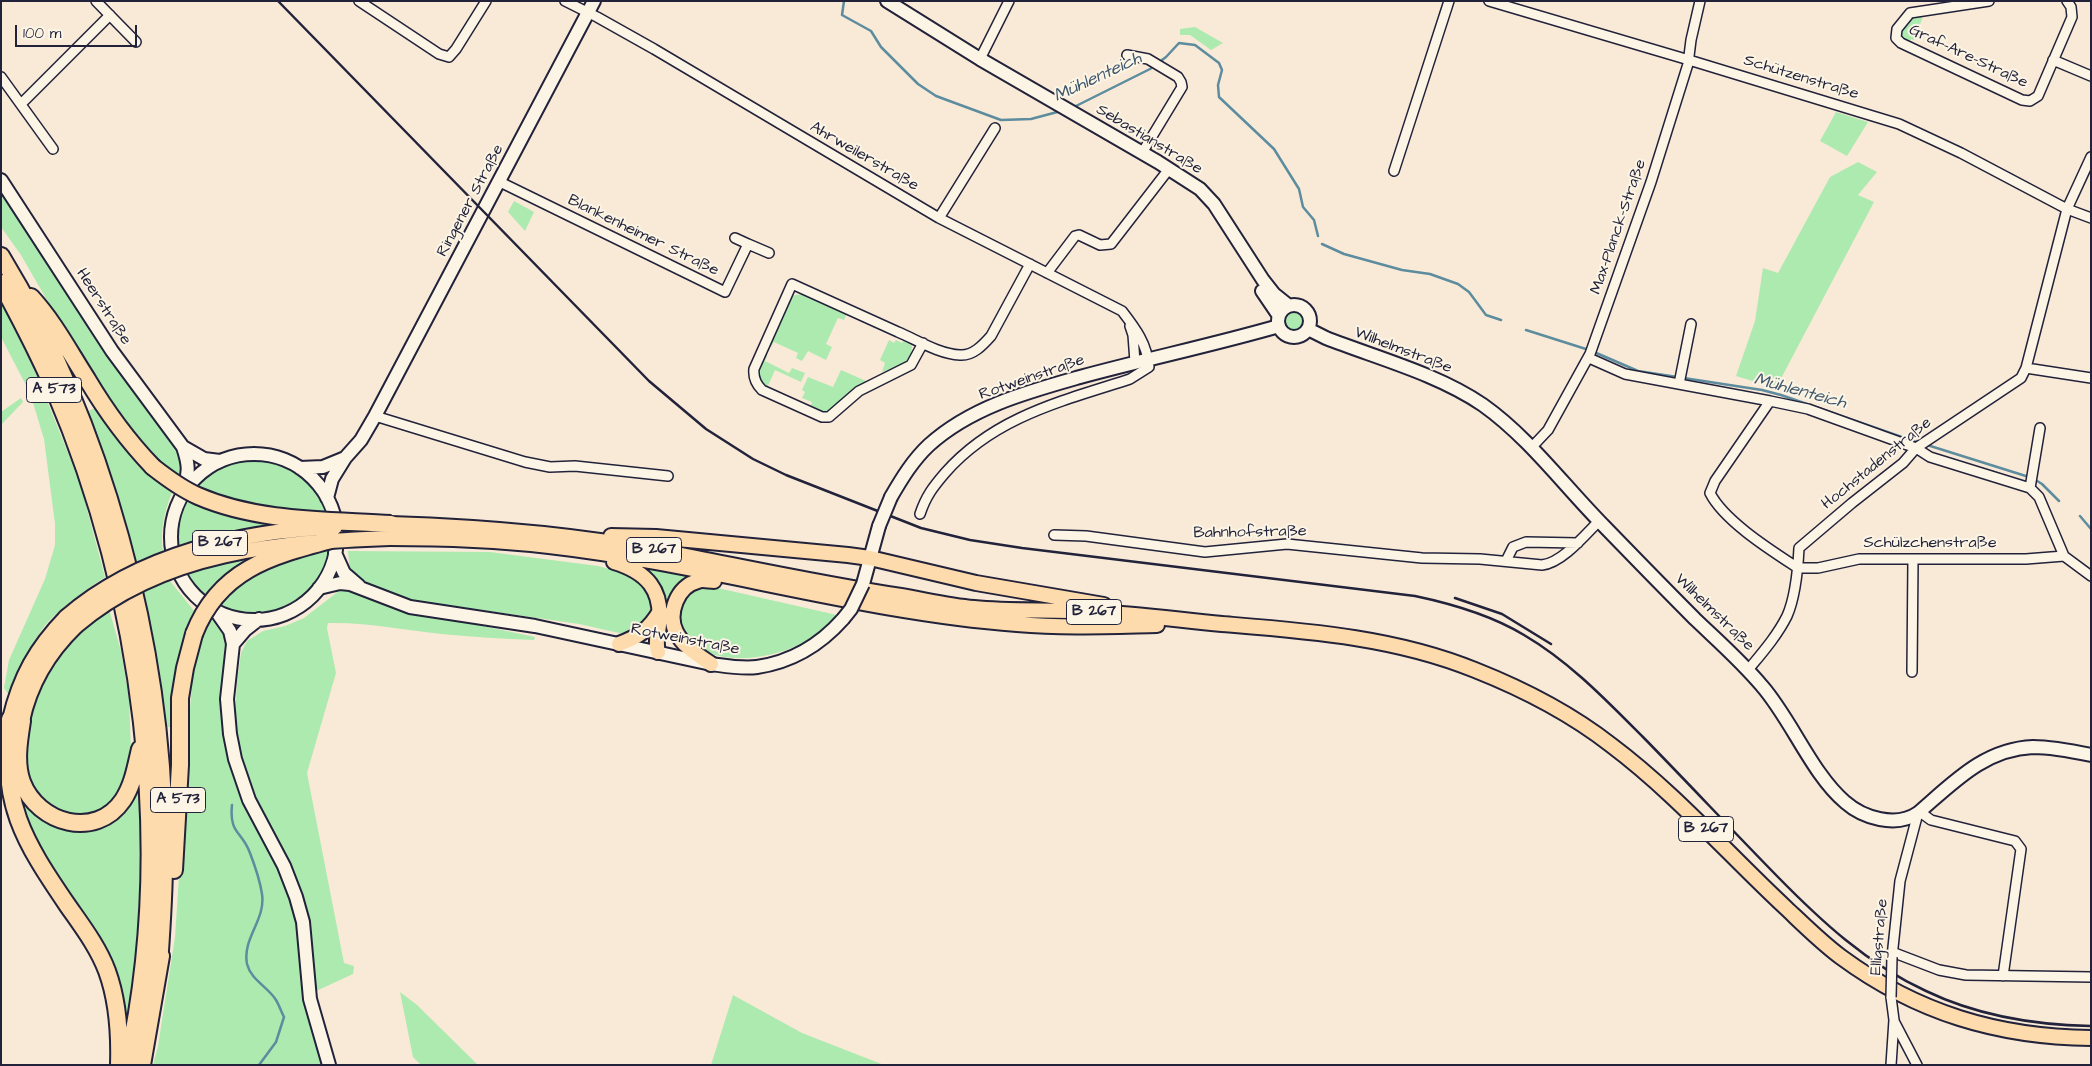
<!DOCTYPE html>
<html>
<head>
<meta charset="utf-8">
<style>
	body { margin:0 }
	#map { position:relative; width:2092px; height:1066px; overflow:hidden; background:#f9ead7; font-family:"Architects Daughter",sans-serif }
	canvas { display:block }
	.frame { position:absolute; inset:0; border:2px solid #22223b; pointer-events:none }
	.scale { position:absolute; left:15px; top:25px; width:122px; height:22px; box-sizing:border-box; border:2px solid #22223b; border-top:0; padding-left:6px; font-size:15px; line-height:18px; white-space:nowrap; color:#22223b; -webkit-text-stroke:4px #fcf5e5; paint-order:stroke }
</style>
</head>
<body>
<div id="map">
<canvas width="2092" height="1066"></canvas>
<div class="frame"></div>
<div class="scale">100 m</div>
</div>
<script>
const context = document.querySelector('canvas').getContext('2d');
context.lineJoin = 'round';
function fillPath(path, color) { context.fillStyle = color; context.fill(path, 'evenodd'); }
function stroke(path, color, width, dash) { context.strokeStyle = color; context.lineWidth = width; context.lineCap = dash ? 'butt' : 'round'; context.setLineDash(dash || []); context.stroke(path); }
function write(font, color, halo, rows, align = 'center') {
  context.font = font + ' "Architects Daughter",sans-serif'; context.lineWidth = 4; context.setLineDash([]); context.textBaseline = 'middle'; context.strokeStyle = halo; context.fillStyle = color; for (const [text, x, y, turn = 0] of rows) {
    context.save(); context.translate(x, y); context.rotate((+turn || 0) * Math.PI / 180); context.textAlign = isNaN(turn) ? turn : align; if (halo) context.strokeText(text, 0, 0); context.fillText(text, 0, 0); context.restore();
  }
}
const green = new Path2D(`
	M 1924,14 L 1914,40 L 1911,39 L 1909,43 L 1901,39 L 1899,32 L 1909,17 Z
	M 1195,27 L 1223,43 L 1211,50 L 1190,35 L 1180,35 L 1180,29 Z
	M 1836,112 L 1868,122 L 1847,156 L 1820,141 Z
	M 1858,162 L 1877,172 L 1858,195 L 1874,202 L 1776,388 L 1736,376 L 1755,321 L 1763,268 L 1778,273 L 1830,177 Z
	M 1,191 L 99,344 L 180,450 L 182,470 L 178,478 L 154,462 L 108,406 L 21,255 L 1,227 Z
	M 514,201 L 534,212 L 525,231 L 508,212 Z
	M 803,294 L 847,313 L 844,320 L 838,318 L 826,344 L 832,347 L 826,360 L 808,351 L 802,361 L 796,358 L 798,353 L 774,342 L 771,347 L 769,346 L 790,298 L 795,295 Z
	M 1,295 L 15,321 L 80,483 L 105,577 C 85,591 64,605 47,623 C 33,639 18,676 9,695 L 4,688 L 9,660 L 45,579 L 55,545 L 55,524 L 44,439 L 30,393 L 1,337 Z
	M1281 322a13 13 0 1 1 26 0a13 13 0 1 1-26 0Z
	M 904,339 L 912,346 L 911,356 L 902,365 L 882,372 L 885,363 L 880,360 L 889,340 L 894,343 L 896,340 L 902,343 Z
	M 766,356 L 767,356 L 765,361 L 789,373 L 792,368 L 805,373 L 801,382 L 775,370 L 767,388 C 754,378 760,368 766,356 Z
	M 841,370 L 866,381 L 830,411 L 821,412 L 810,408 L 812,402 L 802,398 L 805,392 L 802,390 L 808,377 L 833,387 Z
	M 21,398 L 23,402 L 1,425 L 1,412 Z
	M 95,408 C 120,443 137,464 173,490 C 164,512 160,530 163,553 L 135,563 L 86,412 Z
	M177 536a78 78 0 1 1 156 0a78 78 0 1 1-156 0Z
	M 348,551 L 490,552 L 598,566 L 616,571 L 634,577 L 648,589 L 653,602 L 652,613 L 647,623 L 628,635 L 579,624 L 405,599 L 375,590 L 350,573 Z
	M 636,565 L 697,576 L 667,610 L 664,610 Z
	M 170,581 L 195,612 L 187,630 L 184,642 L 174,727 L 165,727 L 141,592 Z
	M 709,586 L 837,615 C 829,622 821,632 811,638 C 779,659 715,670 686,638 C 673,625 677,596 694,589 C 698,587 704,587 709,586 Z
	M 340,590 L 349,591 L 390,607 L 420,615 L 459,621 L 535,637 L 534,640 C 503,639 473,637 442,634 C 404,630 367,622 328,623 L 327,628 L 336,673 L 307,773 L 344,963 L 354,966 L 353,974 L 314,992 L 308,928 L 240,761 L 235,717 L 237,682 L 241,653 L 247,641 L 263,631 L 285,626 L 304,618 Z
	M 109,609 L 121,651 L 129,698 L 131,749 L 128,777 L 116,799 L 92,815 L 72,816 L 52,811 L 34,795 L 24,765 L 26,729 L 40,679 L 73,635 Z
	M 213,614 L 228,639 L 220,702 L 229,762 L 239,794 L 286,885 L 300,942 L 300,973 L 308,1017 L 324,1065 L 153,1065 L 158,1046 L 175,937 L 193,664 L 201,636 Z
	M 16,773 L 39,814 L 102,825 L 138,778 L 141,797 L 142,859 L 137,964 L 129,1019 L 125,1021 L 61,885 L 22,820 Z
	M 400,992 L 417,1005 L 478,1065 L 421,1065 L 413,1057 Z
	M 733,995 L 802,1033 L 884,1065 L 711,1065 Z`);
const stream = new Path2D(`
	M 844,1 L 842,15 L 871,31 L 881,47 L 918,84 L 936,96 L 1001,120 L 1031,119 L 1061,111
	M 1074,107 L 1150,69 L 1166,57 L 1179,43 L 1195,45 L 1219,63 L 1222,70 L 1218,85 L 1219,97 L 1274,149 L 1299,189 L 1303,207 L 1314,220 L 1318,236
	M 1322,244 L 1344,254 L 1402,270 L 1430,274 L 1458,284 L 1469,292 L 1486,315 L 1501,320
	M 1526,330 L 1589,350
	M 1594,352 L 1638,371 L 1762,390 L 1781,395 L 1919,443
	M 1924,444 L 2029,477
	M 2034,479 L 2042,484 L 2059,501
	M 2080,516 L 2091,529
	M 232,805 C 229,834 242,831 250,853 C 255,866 260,881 262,894 C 266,920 242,938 247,964 C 251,980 268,987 276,1000 C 279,1005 281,1011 284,1017 L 276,1042 L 259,1065`);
const street = new Path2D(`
	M 96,1 L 136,42
	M 359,1 L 439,54 L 449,57 L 456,49 L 486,1
	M 565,1 L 597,17 L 654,49 L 939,218 L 1122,311 C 1136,329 1147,344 1149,367 L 1130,379 C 1062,401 994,417 945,473 C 933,487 926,496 920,514
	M 1489,1 L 1689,60 L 1899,124 L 1961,153 L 2067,209 L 2091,218
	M 1989,1 L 1910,13 L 1897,29 L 1896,38 L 1901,43 L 2022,100 L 2030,101 L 2038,96 L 2072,17 L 2071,7 L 2067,1
	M 1127,55 L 1148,59 L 1178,77 L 1181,82 L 1182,87 L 1142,153
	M 980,59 L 1009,1
	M 2053,60 L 2091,76
	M 1,77 L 53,149
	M 22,103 L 110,15
	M 1394,171 L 1449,1
	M 500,182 L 725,292 L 748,244 L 769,253
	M 939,218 L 995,128
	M 735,238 L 748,244
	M 1047,273 L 1075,236 L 1079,235 L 1100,245 L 1111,244 L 1169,169
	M 1130,326 L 1133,335 L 1135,362
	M 923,343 L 911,365 L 859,391 L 829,417 L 822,417 L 762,390 C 756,384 753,378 754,369 L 792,284 C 828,300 863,316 898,332 C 917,340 939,354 960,355 C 973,356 983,345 991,336 L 1030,264
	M 1589,358 L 1625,374 L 1770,401 L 1808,409 L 1916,448 L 1930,457 L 2030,488 L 2039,497 L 2064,556 L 2091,576
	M 2026,368 L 2091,378
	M 1679,384 L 1691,324
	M 1770,401 L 1715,481 L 1710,493 C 1724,521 1772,551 1798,568
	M 375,416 L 525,462 L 550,467 L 575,466 L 668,476
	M 1531,448 L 1548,430 L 1590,354 L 1651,182 L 1688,64 L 1691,40 L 1700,1
	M 2030,488 L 2040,428
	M 1054,535 L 1086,536 L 1205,552 L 1287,544 L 1422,558 L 1480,559 L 1542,565 C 1562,563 1585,535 1599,521
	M 1506,561 L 1513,547 L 1526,542 L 1578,543
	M 1798,568 L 1818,568 L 1859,559 L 2026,559 L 2064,556
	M 1748,670 C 1762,653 1777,636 1787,616 C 1795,598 1798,568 1799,548 L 1852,503 L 1903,463 L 1916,448 L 2021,378 L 2026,368 L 2067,209 L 2091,157
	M 1912,672 L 1913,559
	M 1920,812 L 1931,820 L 2015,841 L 2021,849 L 2003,976
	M 1892,952 L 1939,970 L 1966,975 L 2091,977
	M 1892,957 L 1900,881 L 1918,813
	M 1891,997 L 1894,1020 L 1891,1065
	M 1894,1021 L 1917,1065`);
const secondary = new Path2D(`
	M 887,1 L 980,59 L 1158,162 L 1200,189 L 1214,204 L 1263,280 L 1274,294 L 1289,306
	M 1,180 L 112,351 L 183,447 C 188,462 190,472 184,487
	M 1262,291 L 1279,316
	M1278 321a16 16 0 1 1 32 0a16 16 0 1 1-32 0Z
	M 1308,329 L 1326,338 C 1377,358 1438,374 1483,405 C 1528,437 1562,483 1600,522 C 1632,555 1663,587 1695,619 C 1718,641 1742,662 1762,686 C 1791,719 1812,774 1845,802 C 1863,818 1896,828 1918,813 C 1953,783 1984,749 2033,747 C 2052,747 2072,751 2091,755
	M 183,447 L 204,459 L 220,461
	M171 537a83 83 0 1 1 166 0a83 83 0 1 1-166 0Z
	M 300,468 L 323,467 L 345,458
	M 891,497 C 902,478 913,460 929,445 C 971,407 1027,392 1080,377 C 1146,359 1213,345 1279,326
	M 327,498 L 332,479 L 345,458 L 361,440 L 375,416 L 594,1
	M 335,553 L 344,573 L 359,586
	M 863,584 L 879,526
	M 319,588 L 340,583 L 350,584 L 410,607 L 535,626 L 711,664 C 726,666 742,669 757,667 C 791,662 820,645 843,619
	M 216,611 L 230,631 L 233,644
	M 259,619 L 245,630 L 233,644 L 227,699 L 230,734 L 235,759 L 249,800 L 284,866 L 296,897 L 303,922 L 310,999 L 329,1065`);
const primary = new Path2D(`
	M 391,524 C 483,527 575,534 666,552 C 744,567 822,584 901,596 C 925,600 949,606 974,608 C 1013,612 1054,609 1093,612 C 1136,614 1179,620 1222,624 C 1307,631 1394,637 1475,670 C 1523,689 1570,713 1611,745 C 1675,793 1728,854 1786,908 C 1804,925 1822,943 1841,957 C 1917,1013 1998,1037 2091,1038
	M 611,536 L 656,537 L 848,555 L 870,558 L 976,583 L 1104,605
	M 390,538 C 443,538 496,540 549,546 C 707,564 859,612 1017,624 C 1064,628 1110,626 1157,625
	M 614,562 C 647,572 663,590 659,625 C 658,635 655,642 658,652
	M 619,644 C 638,637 649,630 660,611
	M 711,664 C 698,655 683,646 676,632 C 667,614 677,586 698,581 C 702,579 709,581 714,581
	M 10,719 C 20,677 36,648 66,617
	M 22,721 C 30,683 48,653 76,626`);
const highway = new Path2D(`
	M 1,256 C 103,423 163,645 164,841 C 165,882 162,924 159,965
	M 1,283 C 20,318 38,353 54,389 C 142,595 176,845 127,1065
	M 31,297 C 54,322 69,351 87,379 C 106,411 128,441 153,467
	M 10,719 C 0,803 23,840 68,906 C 82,926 98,947 107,971 C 118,1001 120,1033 119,1065
	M 22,721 C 19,740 15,763 22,782 C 38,824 96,840 123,800 C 133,785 136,766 140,749
	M 174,870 L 180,765 L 180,698 L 185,668 L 194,634
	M 142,1065 L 161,956`);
const rail = new Path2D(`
	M 278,1 L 649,381 L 706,429 L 753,459 L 786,475 L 921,528 L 970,540 L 1022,548 L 1415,596 C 1453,604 1491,615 1524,635 C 1570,662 1606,700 1643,737 C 1688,783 1731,829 1776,875 C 1820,920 1867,964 1926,991 C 1978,1016 2034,1025 2091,1026
	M 1455,598 L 1502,614 L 1551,644`);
const streetBridge = new Path2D(`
	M 1891,997 L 1892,957`);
const secondaryBridge = new Path2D(`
	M 879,526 L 891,497
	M 843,619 L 851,609 L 863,584`);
const primaryBridge = new Path2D(`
	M 66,617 C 139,554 241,531 335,527
	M 76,626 C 163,551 280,542 390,538`);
const highwayBridge = new Path2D(`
	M 153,467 C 167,478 182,489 198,496 C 258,522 327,520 391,524
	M 194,634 C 219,570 270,556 331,540`);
const shields = [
	[54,390,55],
	[220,543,55],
	[654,550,55],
	[1094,612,55],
	[178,800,55],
	[1706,829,55]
];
const shieldNames = [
	["A 573",54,390],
	["B 267",220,543],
	["B 267",654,550],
	["B 267",1094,612],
	["A 573",178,800],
	["B 267",1706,829]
];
const streetNames = [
	["Graf-Are-Straße",1968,57,25],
	["Schützenstraße",1801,78,17],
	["Sebastianstraße",1149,140,31],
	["Ahrweilerstraße",864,157,30],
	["Ringener Straße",471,201,-62],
	["Max-Planck-Straße",1619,227,-71],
	["Blankenheimer Straße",643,236,26],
	["Heerstraße",103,307,57],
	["Wilhelmstraße",1403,351,21],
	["Rotweinstraße",1032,378,-19],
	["Hochstadenstraße",1877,464,-39],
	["Bahnhofstraße",1250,533,-1],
	["Schülzchenstraße",1930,544],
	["Wilhelmstraße",1714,613,44],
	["Rotweinstraße",685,640,11],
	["Elligstraße",1880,937,-85]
];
const waterNames = [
	["Mühlenteich",1098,78,-25],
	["Mühlenteich",1800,392,15]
];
fillPath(green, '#aceab0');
stroke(stream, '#5c8c9e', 2.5);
stroke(street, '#22223b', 12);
stroke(secondary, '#22223b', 16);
stroke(primary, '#22223b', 18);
stroke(highway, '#22223b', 20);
stroke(street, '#fcf5e5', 9);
stroke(secondary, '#fcf5e5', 12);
stroke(primary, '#fedbac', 14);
stroke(highway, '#fedbac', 16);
stroke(rail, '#22223b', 2.5);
stroke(streetBridge, '#22223b', 12, []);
stroke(secondaryBridge, '#22223b', 16, []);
stroke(primaryBridge, '#22223b', 18, []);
stroke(highwayBridge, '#22223b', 20, []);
stroke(streetBridge, '#fcf5e5', 9);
stroke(secondaryBridge, '#fcf5e5', 12);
stroke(primaryBridge, '#fedbac', 14);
stroke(highwayBridge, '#fedbac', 16);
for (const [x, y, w] of shields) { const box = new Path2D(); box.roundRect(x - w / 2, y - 12.5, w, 25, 4); context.fillStyle = '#fcf5e5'; context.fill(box); stroke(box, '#22223b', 1); }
write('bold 15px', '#22223b', null, shieldNames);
write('16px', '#22223b', '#fcf5e5', streetNames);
write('italic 18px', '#3f576d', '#fcf5e5', waterNames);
</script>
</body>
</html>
